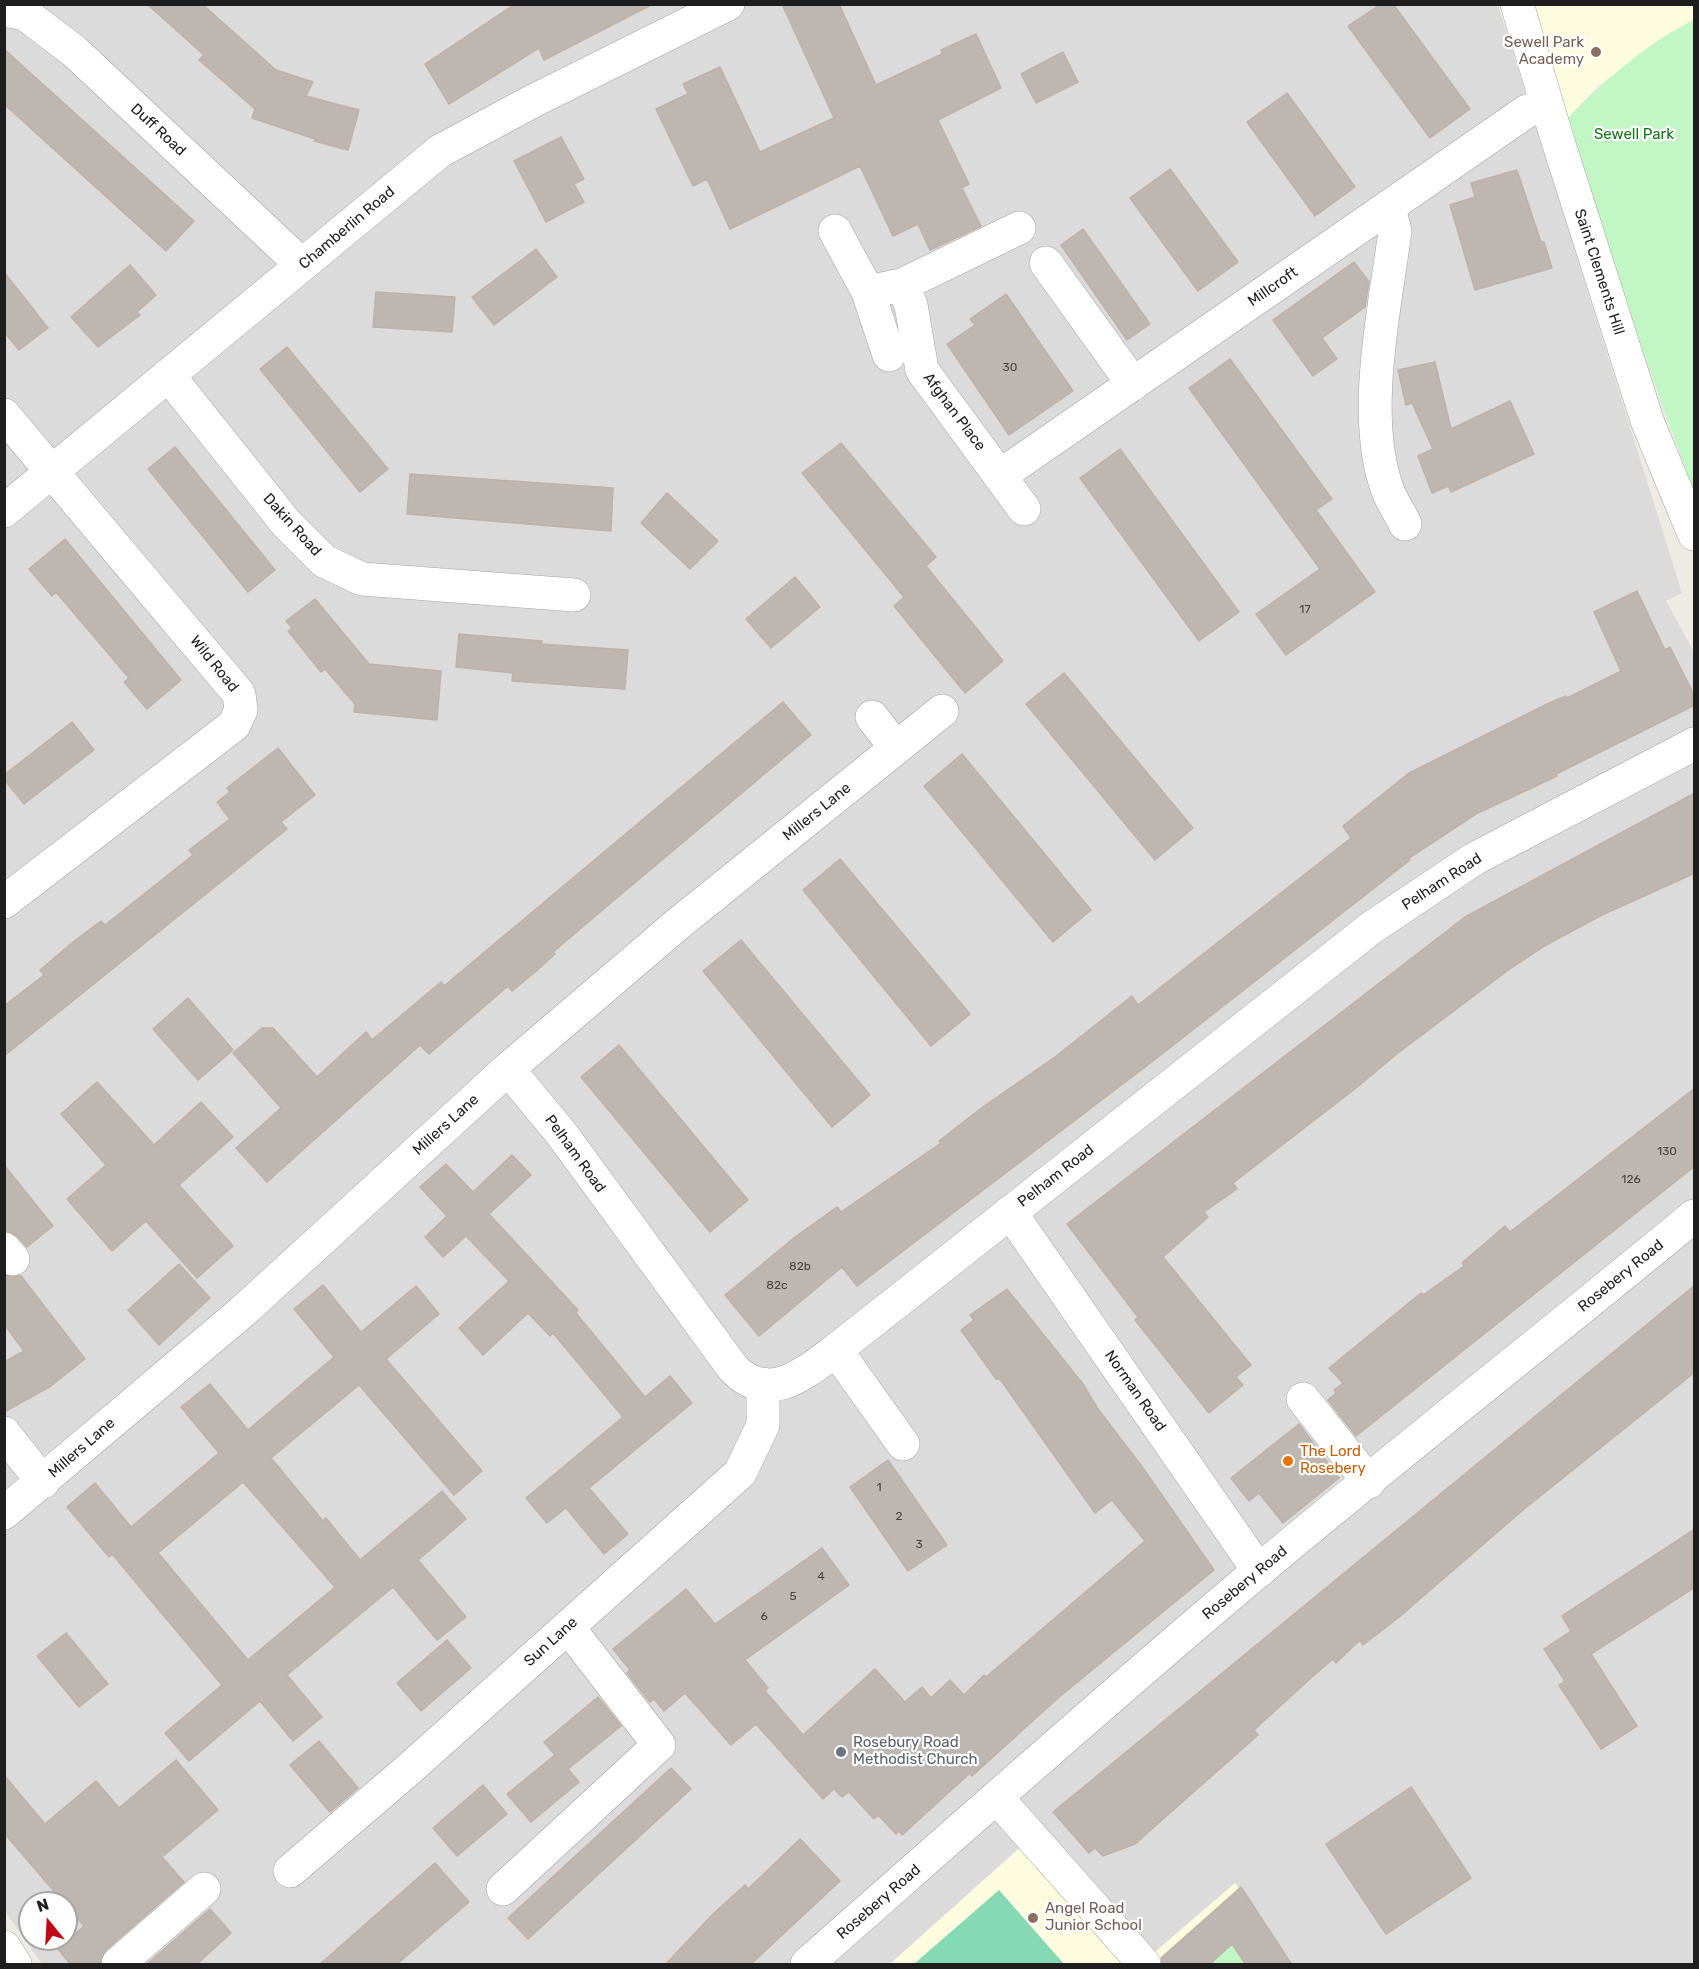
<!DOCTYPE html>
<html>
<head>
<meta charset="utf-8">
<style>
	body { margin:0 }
	#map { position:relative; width:1699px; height:1969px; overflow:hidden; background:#eeeae4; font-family:Rubik,sans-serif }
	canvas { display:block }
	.frame { position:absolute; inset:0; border:6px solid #1e1e1e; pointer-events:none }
	.north { position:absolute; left:18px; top:1891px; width:60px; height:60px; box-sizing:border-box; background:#fff; border:2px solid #a5a5a5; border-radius:50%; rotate:342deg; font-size:16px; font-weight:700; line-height:24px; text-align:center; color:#1e1e1e }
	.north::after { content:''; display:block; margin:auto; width:21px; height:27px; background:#c00b14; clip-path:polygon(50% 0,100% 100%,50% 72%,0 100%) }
</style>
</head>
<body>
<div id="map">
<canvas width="1699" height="1969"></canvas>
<div class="frame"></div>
<div class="north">N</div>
</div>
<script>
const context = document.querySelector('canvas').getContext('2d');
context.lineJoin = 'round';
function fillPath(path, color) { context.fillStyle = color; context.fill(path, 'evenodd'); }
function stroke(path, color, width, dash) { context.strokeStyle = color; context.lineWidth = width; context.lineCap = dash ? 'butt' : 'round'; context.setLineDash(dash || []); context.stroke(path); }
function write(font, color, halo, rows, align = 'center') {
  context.font = font + ' Rubik,sans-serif'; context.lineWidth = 4.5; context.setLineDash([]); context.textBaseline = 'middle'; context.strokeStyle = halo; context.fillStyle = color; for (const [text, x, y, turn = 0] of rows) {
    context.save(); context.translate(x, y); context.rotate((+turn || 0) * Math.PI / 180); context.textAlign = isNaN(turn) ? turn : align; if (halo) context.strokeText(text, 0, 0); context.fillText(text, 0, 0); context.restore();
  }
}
const residential = new Path2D(`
	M 4,5 L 1498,5 L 1682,593 L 1666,601 L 1694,652 L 1694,1964 L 1290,1964 L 1235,1884 L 1155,1952 L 1043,1827 L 890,1964 L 42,1964 L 4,1910 ZM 30,1903 L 66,1903 L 66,1939 L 30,1939 Z`);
const education = new Path2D(`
	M 1533,5 L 1694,5 L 1694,20 L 1667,37 L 1599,85 L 1565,121 Z
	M 1043,1827 L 1155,1952 L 1235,1883 L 1290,1964 L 890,1964 Z`);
const park = new Path2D(`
	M 1694,20 L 1694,492 L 1646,360 L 1565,121 C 1599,85 1649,41 1694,20 Z
	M 1232,1944 L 1246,1964 L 1209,1964 Z`);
const pitch = new Path2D(`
	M 999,1890 L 1064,1964 L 914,1964 Z`);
const building = new Path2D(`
	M 147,4 L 202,4 L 276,70 L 313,82 L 306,96 L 359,110 L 348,150 L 314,141 L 315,139 L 252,118 L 255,109 L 199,60 L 204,55 Z
	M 515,4 L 653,4 L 544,60 L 539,48 L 449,104 L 425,64 Z
	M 782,4 L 839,4 L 876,85 L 942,54 L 941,50 L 976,34 L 1001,88 L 938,120 L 969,184 L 962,188 L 981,226 L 930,250 L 918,224 L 893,236 L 860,166 L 730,229 L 707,179 L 693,186 L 656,109 L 688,94 L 683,84 L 720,67 L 760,152 L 834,118 Z
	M 1381,4 L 1393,4 L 1470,109 L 1430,138 L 1348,26 Z
	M 4,49 L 194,221 L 166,251 L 4,104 Z
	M 1063,52 L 1078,82 L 1036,103 L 1021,74 Z
	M 1287,93 L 1355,187 L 1315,216 L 1247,122 Z
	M 561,137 L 584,179 L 574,184 L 584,202 L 546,222 L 514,161 Z
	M 1170,169 L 1238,262 L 1198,291 L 1130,198 Z
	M 1517,170 L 1541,242 L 1544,242 L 1552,268 L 1475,290 L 1450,205 L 1475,197 L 1471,183 Z
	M 1083,229 L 1150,324 L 1127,340 L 1061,245 Z
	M 536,249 L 557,277 L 494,325 L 472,297 Z
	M 1354,262 L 1369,282 L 1365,307 L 1322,338 L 1337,359 L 1313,376 L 1273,320 Z
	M 130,265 L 156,295 L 137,312 L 140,315 L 98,347 L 71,317 Z
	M 4,272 L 48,328 L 19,350 L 4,332 Z
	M 376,292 L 455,297 L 452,332 L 373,327 Z
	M 1006,294 L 1073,391 L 1009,435 L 947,344 L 975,325 L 970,319 Z
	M 287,347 L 388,469 L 360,492 L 260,369 Z
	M 1230,359 L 1332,499 L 1316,510 L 1375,592 L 1286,655 L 1256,614 L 1320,569 L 1189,388 Z
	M 1435,362 L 1451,429 L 1510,401 L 1534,454 L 1451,492 L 1448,486 L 1432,493 L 1418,456 L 1433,449 L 1412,403 L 1406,405 L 1398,370 Z
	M 841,443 L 936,557 L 926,566 L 1003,661 L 965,693 L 894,606 L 904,597 L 802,473 Z
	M 175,447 L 275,570 L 248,592 L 148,469 Z
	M 1120,449 L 1239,612 L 1199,641 L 1080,478 Z
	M 410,474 L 613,488 L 611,531 L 407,514 Z
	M 667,493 L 718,541 L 690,569 L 641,523 Z
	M 65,539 L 181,680 L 147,709 L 124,682 L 129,678 L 56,592 L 52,596 L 29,569 Z
	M 795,577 L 820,607 L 771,648 L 746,619 Z
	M 1637,591 L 1665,650 L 1670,647 L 1695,697 L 1695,705 L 1556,774 L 1557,776 L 1476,814 L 1409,858 L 1410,860 L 1153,1061 L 857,1286 L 842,1267 L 759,1336 L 725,1295 L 795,1237 L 837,1207 L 841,1212 L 941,1143 L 939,1141 L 984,1106 L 1055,1057 L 1132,996 L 1138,1005 L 1351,838 L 1343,826 L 1409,773 L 1547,704 L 1566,696 L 1567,698 L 1621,671 L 1594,612 Z
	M 315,599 L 369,664 L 441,671 L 437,720 L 354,712 L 355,704 L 325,669 L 321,672 L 288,631 L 292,628 L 286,621 Z
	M 459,634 L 542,641 L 541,644 L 628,650 L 625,689 L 512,681 L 513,673 L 456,667 Z
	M 1064,673 L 1193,828 L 1155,860 L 1026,704 Z
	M 783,702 L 811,735 L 619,896 L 553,952 L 555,954 L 534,973 L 512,991 L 508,986 L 429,1054 L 420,1045 L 267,1182 L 236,1148 L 281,1108 L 233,1053 L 262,1028 L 273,1028 L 317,1077 L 366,1032 L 372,1040 L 441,982 L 444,986 Z
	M 72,722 L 94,750 L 24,804 L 4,779 L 4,775 Z
	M 278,748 L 315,795 L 281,822 L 287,829 L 4,1056 L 4,1006 L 44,975 L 40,970 L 73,942 L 101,921 L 105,925 L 193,855 L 189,850 L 230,819 L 217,802 L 230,792 L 227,788 Z
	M 962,754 L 1091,910 L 1053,942 L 924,786 Z
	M 1695,793 L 1695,873 L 1602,915 L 1546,945 L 1511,968 L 1398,1053 L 1356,1088 L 1233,1183 L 1237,1189 L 1204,1212 L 1208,1217 L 1163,1257 L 1251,1365 L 1236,1377 L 1243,1385 L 1209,1413 L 1135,1320 L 1138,1317 L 1067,1224 L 1465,917 Z
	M 840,859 L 970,1014 L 931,1046 L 803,890 Z
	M 741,940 L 870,1095 L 832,1127 L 703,971 Z
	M 188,998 L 233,1050 L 198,1080 L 153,1029 Z
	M 619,1045 L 748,1200 L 710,1232 L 581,1077 Z
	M 97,1082 L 154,1145 L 201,1102 L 233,1137 L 179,1185 L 233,1246 L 197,1278 L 146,1221 L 112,1251 L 67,1199 L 106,1165 L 61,1114 Z
	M 1695,1088 L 1695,1166 L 1356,1436 L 1328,1400 L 1336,1393 L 1334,1390 L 1343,1383 L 1329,1368 L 1421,1293 L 1423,1295 L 1464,1266 L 1462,1263 L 1505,1226 L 1510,1232 Z
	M 512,1155 L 531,1175 L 489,1214 L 578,1310 L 576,1313 L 645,1397 L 670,1376 L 692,1403 L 589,1488 L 628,1534 L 604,1554 L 566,1508 L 547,1523 L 526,1498 L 623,1417 L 553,1333 L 550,1336 L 528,1313 L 483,1355 L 459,1328 L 509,1281 L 466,1236 L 443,1257 L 425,1237 L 447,1216 L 420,1187 L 446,1164 L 473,1192 Z
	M 4,1165 L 53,1226 L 27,1247 L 17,1236 L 4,1231 Z
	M 179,1264 L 210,1298 L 159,1345 L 128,1310 Z
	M 4,1275 L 21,1276 L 85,1359 L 51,1386 L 4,1412 L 4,1362 L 24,1351 L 4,1324 Z
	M 323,1285 L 361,1332 L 416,1286 L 439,1314 L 386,1359 L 482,1471 L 454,1495 L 359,1385 L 271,1458 L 323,1521 L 326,1518 L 360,1560 L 442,1491 L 466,1519 L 418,1560 L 466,1617 L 437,1640 L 393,1587 L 287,1675 L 322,1717 L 293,1741 L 260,1701 L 189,1761 L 165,1733 L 222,1685 L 112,1554 L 109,1557 L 67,1507 L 95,1483 L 131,1527 L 219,1453 L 181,1407 L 210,1384 L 248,1430 L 334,1357 L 294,1309 ZM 243,1482 L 335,1587 L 248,1660 L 158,1553 Z
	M 1695,1285 L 1695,1372 L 1523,1510 L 1398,1618 L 1363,1645 L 1360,1640 L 1336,1663 L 1333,1659 L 1312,1677 L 1254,1730 L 1258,1735 L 1135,1844 L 1103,1856 L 1095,1848 L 1089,1853 L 1053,1812 Z
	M 1007,1289 L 1083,1384 L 1098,1409 L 1143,1468 L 1214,1570 L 1058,1698 L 972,1776 L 970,1773 L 902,1835 L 899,1831 L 896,1834 L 878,1815 L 874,1819 L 849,1792 L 842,1797 L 834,1789 L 823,1799 L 756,1724 L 731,1745 L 685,1693 L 664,1711 L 654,1699 L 650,1702 L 627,1673 L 630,1670 L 613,1649 L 686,1589 L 715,1624 L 822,1548 L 849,1585 L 745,1660 L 768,1688 L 765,1691 L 803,1735 L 875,1669 L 905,1702 L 922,1687 L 931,1698 L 950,1680 L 964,1695 L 984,1675 L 986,1677 L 1145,1541 L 1112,1500 L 1095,1513 L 1000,1379 L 996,1379 L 961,1330 L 974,1320 L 970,1315 Z
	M 1299,1424 L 1339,1478 L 1283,1523 L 1259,1493 L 1249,1501 L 1231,1478 Z
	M 888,1460 L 947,1545 L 908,1571 L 850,1487 Z
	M 1695,1529 L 1695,1587 L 1591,1654 L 1637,1726 L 1601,1749 L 1559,1685 L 1565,1681 L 1544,1649 L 1571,1631 L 1562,1616 Z
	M 66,1633 L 108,1684 L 79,1707 L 37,1656 Z
	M 447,1640 L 471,1668 L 421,1711 L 397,1683 Z
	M 598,1697 L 621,1726 L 568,1769 L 579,1782 L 531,1822 L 507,1794 L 555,1755 L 544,1742 Z
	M 319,1741 L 358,1788 L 330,1812 L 290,1765 Z
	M 176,1760 L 218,1810 L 162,1857 L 184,1882 L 106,1950 L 100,1965 L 71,1965 L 58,1949 L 84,1926 L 4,1833 L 4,1775 L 45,1824 L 96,1781 L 119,1808 Z
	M 671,1768 L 691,1789 L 528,1939 L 508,1918 Z
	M 483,1785 L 507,1814 L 457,1856 L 433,1828 Z
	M 1411,1787 L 1471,1878 L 1386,1934 L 1326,1844 Z
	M 800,1839 L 840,1881 L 750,1965 L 665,1965 L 713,1914 L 745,1885 L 748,1889 Z
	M 435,1863 L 469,1902 L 396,1965 L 319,1965 Z
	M 1241,1887 L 1292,1965 L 1246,1965 L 1232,1944 L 1209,1965 L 1162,1965 L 1161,1958 Z
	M 210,1909 L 231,1933 L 196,1965 L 146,1965 Z`);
const minor = new Path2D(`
	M 1517,4 L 1556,135 L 1648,423 L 1694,534
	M 4,10 L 25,14 L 74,51 L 302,265
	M 1389,207 L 1395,231 C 1385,308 1360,417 1388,491 C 1392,502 1400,513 1405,524
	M 835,231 L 868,292 L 889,355
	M 1046,263 L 1133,384
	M 902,285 L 1019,228
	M 868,292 L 902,285 L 911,305 L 922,370 L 1024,509
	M 168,375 L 286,523 L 324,561 L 362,579 L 574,595
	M 4,415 L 239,694 L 241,710 L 234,725 L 4,902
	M 1001,475 L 1527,111 L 1547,105
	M 4,511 L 440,151 L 533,101 L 728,4
	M 872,717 L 896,748
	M 508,1069 L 561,1133 L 733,1368 C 768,1405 804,1374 836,1350 L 1371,928 L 1474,859 L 1694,744
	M 1010,1212 L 1259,1571
	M 4,1249 L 13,1259
	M 836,1350 L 903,1444
	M 1303,1399 L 1369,1482
	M 4,1433 L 43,1482
	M 4,1513 L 242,1312 L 508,1069 L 679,923 L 942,711
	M 997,1798 L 1144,1964
	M 290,1871 L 408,1770 L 740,1473 L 763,1425 L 763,1384
	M 503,1889 L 659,1745 L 568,1627
	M 4,1947 L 15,1964
	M 118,1964 L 204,1889
	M 807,1964 C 956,1833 1104,1701 1256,1573 C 1400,1452 1549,1336 1694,1216`);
const markers = [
	[1596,52,6,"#8d6e63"],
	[1288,1461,6,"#e8710a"],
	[841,1752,6,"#6b7280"],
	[1033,1918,6,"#8d6e63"]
];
const numberNames = [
	["30",1010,368],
	["17",1305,610],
	["130",1667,1152],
	["126",1631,1180],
	["82b",800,1267],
	["82c",777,1286],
	["1",879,1488],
	["2",899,1517],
	["3",919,1545],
	["4",821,1577],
	["5",793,1597],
	["6",764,1617]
];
const educationNames = [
	["Sewell Park",1584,43],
	["Academy",1584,60],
	["Angel Road",1045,1909,"left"],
	["Junior School",1045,1926,"left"]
];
const streetNames = [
	["Duff Road",158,130,43],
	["Chamberlin Road",347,228,-40],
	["Saint Clements Hill",1599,272,72],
	["Millcroft",1273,287,-35],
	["Afghan Place",954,412,53],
	["Dakin Road",292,525,48],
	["Wild Road",214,664,51],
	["Millers Lane",817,812,-39],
	["Pelham Road",1442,882,-33],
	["Millers Lane",446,1125,-42],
	["Pelham Road",575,1154,54],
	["Pelham Road",1056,1176,-38],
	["Rosebery Road",1621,1276,-39],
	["Norman Road",1135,1391,55],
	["Millers Lane",82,1448,-41],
	["Rosebery Road",1245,1583,-40],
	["Sun Lane",551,1642,-42],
	["Rosebery Road",879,1902,-41]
];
const parkNames = [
	["Sewell Park",1634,135]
];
const foodNames = [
	["The Lord",1300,1452],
	["Rosebery",1300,1469]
];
const worshipNames = [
	["Rosebury Road",853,1743],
	["Methodist Church",853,1760]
];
fillPath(residential, '#dcdbdb');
fillPath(education, '#fdfcde');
fillPath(park, '#c3f6c5');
fillPath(pitch, '#86d9b5');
fillPath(building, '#beb6b1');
stroke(building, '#bfb1a7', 1.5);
stroke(minor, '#a2a2a2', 34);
stroke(minor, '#fff', 33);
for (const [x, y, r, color] of markers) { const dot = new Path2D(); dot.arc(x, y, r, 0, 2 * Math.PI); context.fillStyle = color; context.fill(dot); stroke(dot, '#fff', 2); }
write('12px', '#464443', null, numberNames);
write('15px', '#785e54', '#fff', educationNames, 'right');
write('15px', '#1e1e1e', '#fff', streetNames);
write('15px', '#117615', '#fff', parkNames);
write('15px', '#c56008', '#fff', foodNames, 'left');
write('15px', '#5b616d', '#fff', worshipNames, 'left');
</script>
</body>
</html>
